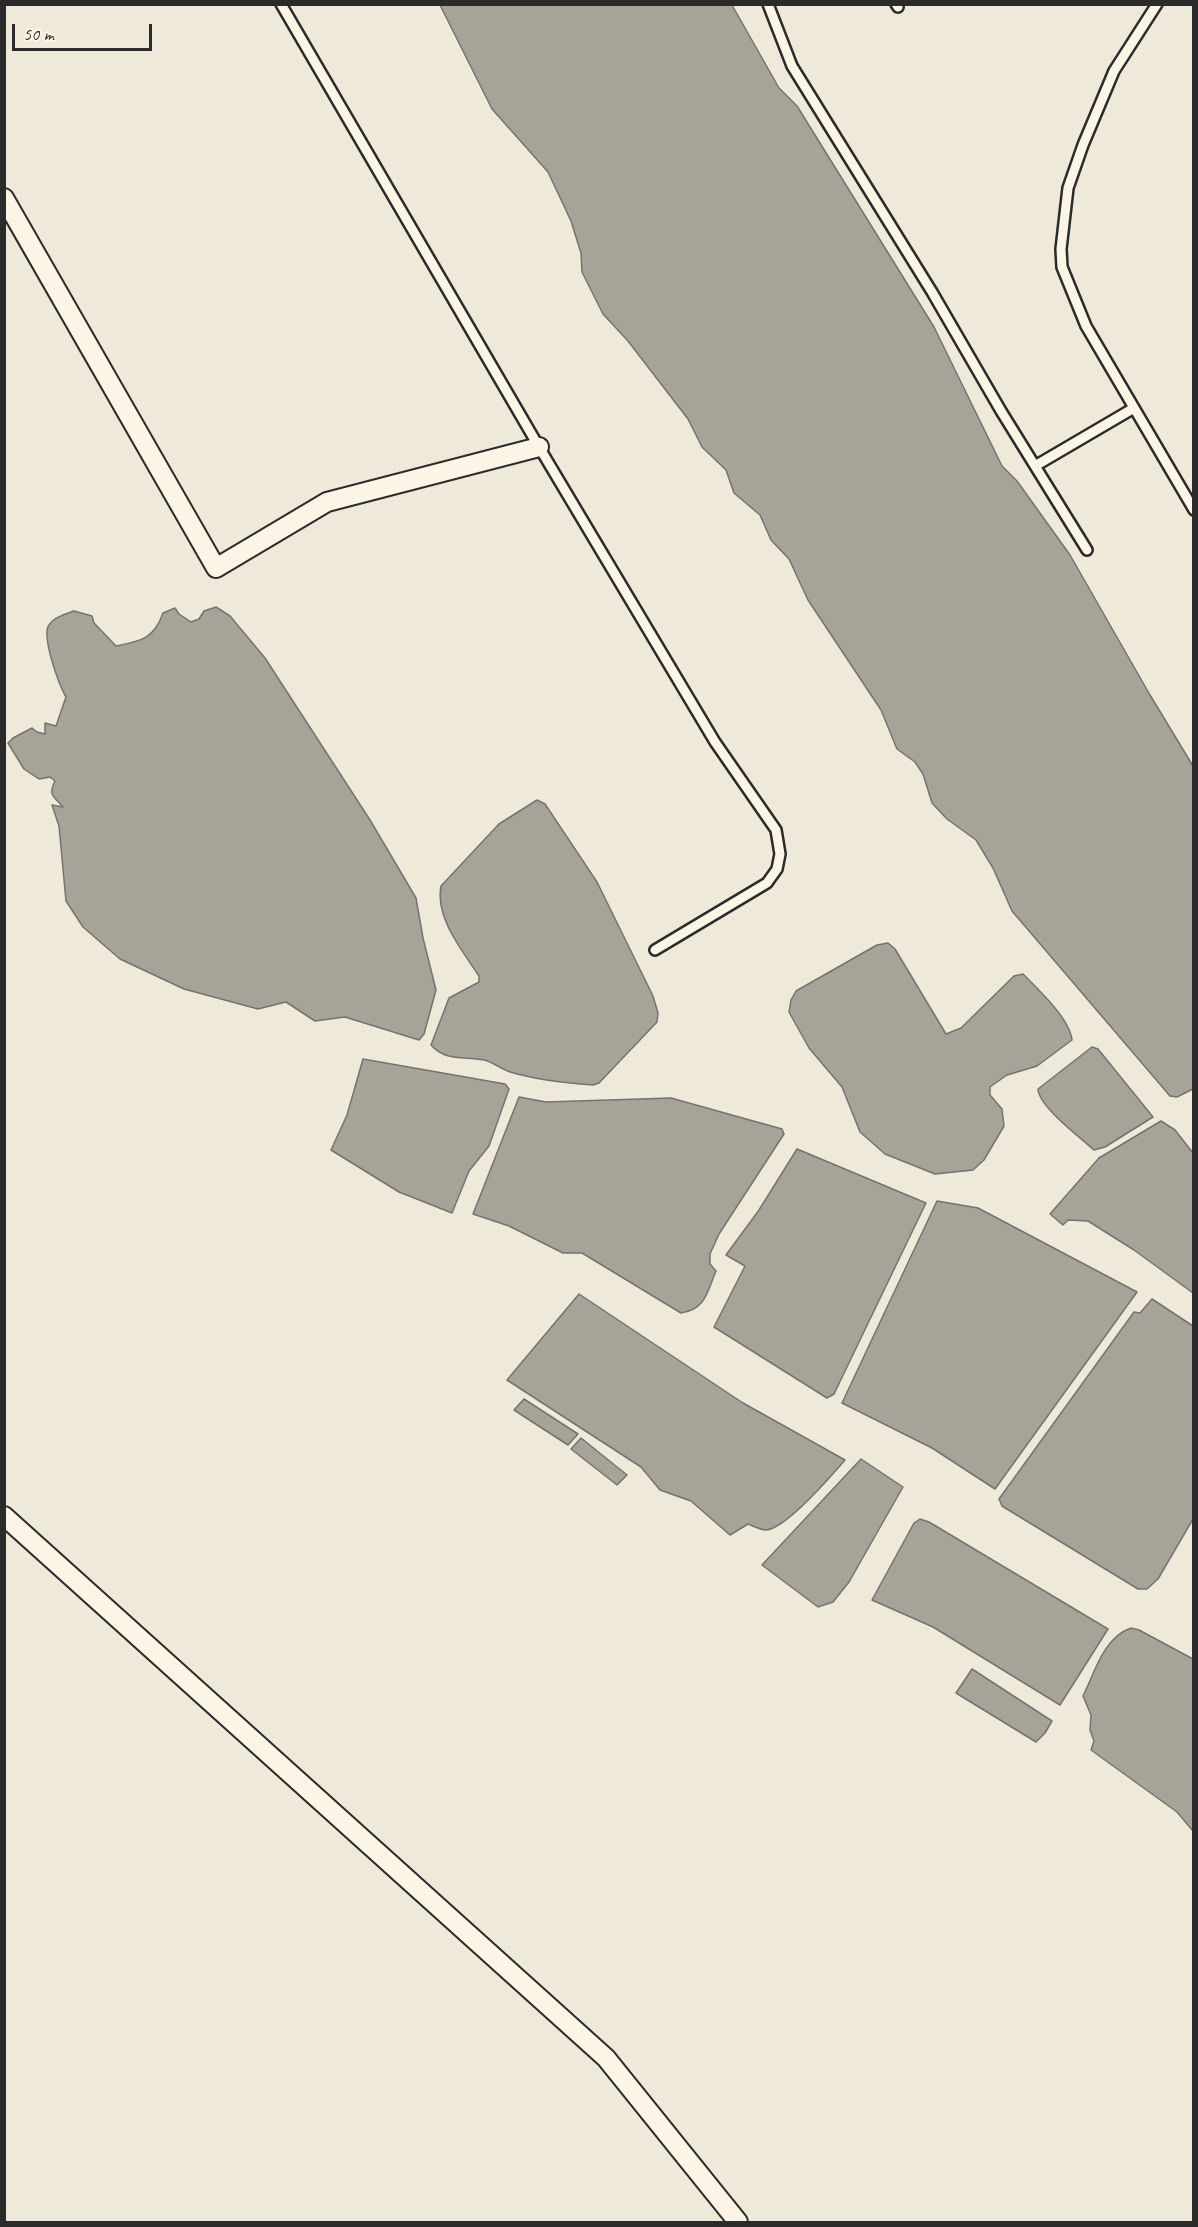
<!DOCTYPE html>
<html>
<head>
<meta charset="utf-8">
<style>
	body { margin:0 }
	#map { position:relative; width:1198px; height:2227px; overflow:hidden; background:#efe9da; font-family:Caveat,sans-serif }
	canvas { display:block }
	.frame { position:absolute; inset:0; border:6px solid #2b2b2b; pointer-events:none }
	.scale { position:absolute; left:12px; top:24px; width:140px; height:27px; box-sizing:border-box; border:3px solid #2b2b2b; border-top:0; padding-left:8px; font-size:18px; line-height:21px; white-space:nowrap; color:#2b2b2b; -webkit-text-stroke:4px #fcf5e5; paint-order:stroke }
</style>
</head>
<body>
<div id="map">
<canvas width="1198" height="2227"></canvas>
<div class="frame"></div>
<div class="scale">50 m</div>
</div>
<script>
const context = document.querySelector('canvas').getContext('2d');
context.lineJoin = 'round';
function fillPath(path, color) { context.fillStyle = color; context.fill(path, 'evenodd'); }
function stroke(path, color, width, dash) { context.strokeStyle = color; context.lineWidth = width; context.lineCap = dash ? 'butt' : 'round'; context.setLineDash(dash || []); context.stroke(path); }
const water = new Path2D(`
	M 440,5 L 732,5 L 779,88 L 797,106 L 934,327 L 1002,466 L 1017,481 L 1070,555 L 1150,695 L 1193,766 L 1193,1089 L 1177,1097 L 1170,1096 L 1012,911 L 993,868 L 976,840 L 947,819 L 932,803 L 923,774 L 915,762 L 897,749 L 881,710 L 808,600 L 789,559 L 771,540 L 760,515 L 734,493 L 726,470 L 702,447 L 688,419 L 628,341 L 603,314 L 582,272 L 581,253 L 571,221 L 548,172 L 492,109 Z
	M 216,607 L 230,616 L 265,658 L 370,820 L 416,898 L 423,938 L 436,990 L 424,1034 L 419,1040 L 345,1017 L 315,1021 L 286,1002 L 258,1009 L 184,989 L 120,959 L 83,927 L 66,901 L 59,826 L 52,805 L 63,807 C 53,796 48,795 55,781 L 50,777 L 39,779 L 24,769 L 8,743 L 13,738 L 32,728 L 37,732 L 45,734 L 45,723 L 56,726 L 66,697 C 59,685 41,636 49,625 C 54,617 66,614 74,611 L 92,616 L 94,623 L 116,646 C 141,641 154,639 163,613 L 175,608 L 179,614 L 191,622 L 199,619 L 204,611 Z
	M 537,800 L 545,804 L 597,882 L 653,996 L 658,1013 L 657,1022 L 599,1083 L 593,1085 C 565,1083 537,1080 510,1072 C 501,1069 493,1062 484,1060 C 464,1056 446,1062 431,1045 L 449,998 L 479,982 L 479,976 C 462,950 435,918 441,886 L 499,824 Z
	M 888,943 L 895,949 L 946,1034 L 961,1028 L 1014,976 L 1023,974 C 1038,989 1070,1019 1072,1040 L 1037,1066 L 1007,1075 L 990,1087 L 990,1095 L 1002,1109 L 1004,1126 L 984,1160 L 973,1170 L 935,1174 L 885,1154 L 860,1132 L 842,1087 L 809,1048 L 789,1012 L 791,1000 L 796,991 L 877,945 Z
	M 1092,1047 L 1098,1049 L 1153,1117 L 1105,1147 L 1094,1150 C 1080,1137 1039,1107 1038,1089 Z
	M 363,1059 L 505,1084 L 509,1089 L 489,1146 L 469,1171 L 452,1213 L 399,1192 L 331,1150 L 347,1115 Z
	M 519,1097 L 546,1102 L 671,1098 L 782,1129 L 784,1134 L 719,1234 L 710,1254 L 710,1264 L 716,1271 C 707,1292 706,1309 681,1313 L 582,1253 L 563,1253 L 509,1226 L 473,1214 Z
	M 1161,1121 L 1175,1130 L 1193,1153 L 1193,1293 L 1134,1250 L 1088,1221 L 1068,1220 L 1063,1225 L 1050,1214 L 1099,1158 Z
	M 797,1149 L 926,1203 L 834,1394 L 827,1398 L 714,1327 L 745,1266 L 726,1255 L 759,1210 Z
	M 937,1201 L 978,1208 L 1137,1292 L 995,1489 L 932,1448 L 842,1403 Z
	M 579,1294 L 743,1403 L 845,1460 C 832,1475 786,1529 766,1530 C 761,1530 753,1526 748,1524 L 730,1535 L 691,1501 L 660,1490 L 641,1467 L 507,1380 Z
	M 1152,1299 L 1193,1326 L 1193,1519 L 1158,1579 L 1147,1589 L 1138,1589 L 1002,1506 L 999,1499 L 1134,1312 L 1140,1313 Z
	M 524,1399 L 578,1434 L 568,1445 L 514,1410 Z
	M 581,1438 L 627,1475 L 617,1485 L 571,1449 Z
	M 861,1459 L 903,1487 L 849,1582 L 833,1602 L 818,1607 L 762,1565 Z
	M 920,1519 L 929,1522 L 1108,1629 L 1060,1705 L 933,1627 L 872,1600 L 914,1523 Z
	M 1131,1628 L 1139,1630 L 1193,1659 L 1193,1831 L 1177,1812 L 1091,1750 L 1094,1741 L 1090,1730 L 1091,1715 L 1083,1696 C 1095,1672 1103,1638 1131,1628 Z
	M 972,1669 L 1052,1721 L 1045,1733 L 1036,1742 L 956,1693 Z`);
const lane = new Path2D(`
	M 281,4 L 539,447 L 715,742 L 776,830 L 780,854 L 777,869 L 767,883 L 655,950
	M 768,4 L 792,66 L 932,292 L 1001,411 L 1087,550
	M 896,4 L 898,7
	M 1157,4 L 1114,71 L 1083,145 L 1068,188 L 1061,249 L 1062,267 L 1086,326 L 1194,510
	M 1035,466 L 1134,408`);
const street = new Path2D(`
	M 4,198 L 216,568 L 327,502 L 539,447
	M 4,1516 L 606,2058 L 738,2222`);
fillPath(water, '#a6a399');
stroke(water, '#75736d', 1.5);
stroke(lane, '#2b2b2b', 14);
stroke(street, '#2b2b2b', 22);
stroke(lane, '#fcf5e5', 9);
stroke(street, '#fcf5e5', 18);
</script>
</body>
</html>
